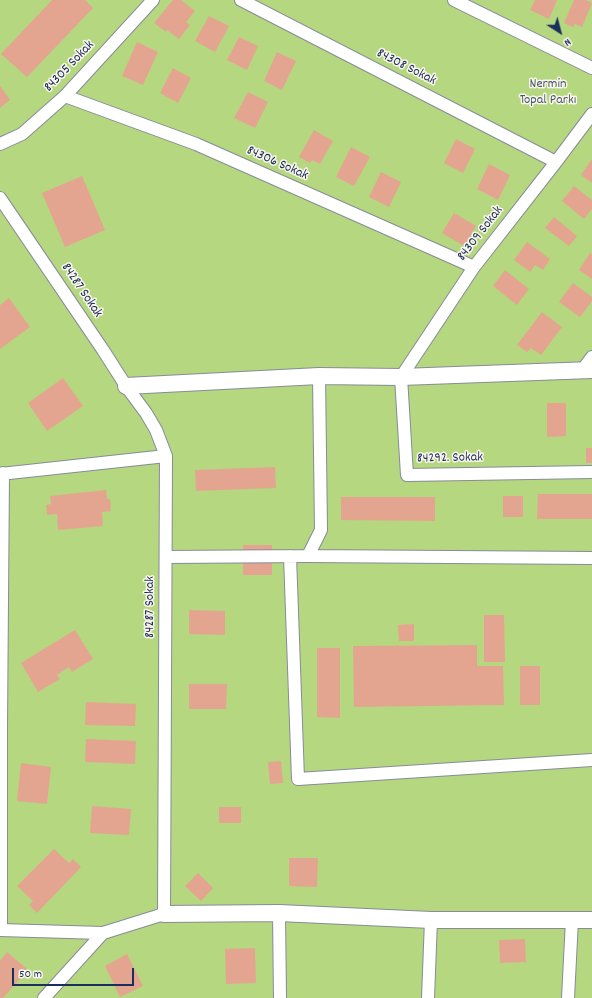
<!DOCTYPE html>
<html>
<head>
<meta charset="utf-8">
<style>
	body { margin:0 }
	#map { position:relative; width:592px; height:998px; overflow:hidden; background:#f1ead1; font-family:Dekko,sans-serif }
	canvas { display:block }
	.north { position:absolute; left:540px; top:12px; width:40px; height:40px; -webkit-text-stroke:3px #fbf7ec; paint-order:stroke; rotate:144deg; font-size:11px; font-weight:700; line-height:16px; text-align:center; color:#1b2f5e }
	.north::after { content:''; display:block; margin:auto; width:14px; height:18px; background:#1b2f5e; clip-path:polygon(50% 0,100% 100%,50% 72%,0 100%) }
	.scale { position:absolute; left:12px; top:968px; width:122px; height:18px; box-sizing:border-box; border:2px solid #1b2f5e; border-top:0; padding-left:5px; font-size:12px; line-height:14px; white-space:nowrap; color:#1b2f5e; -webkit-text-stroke:3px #fbf7ec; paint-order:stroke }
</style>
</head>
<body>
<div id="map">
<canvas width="592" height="998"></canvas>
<div class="north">N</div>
<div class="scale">50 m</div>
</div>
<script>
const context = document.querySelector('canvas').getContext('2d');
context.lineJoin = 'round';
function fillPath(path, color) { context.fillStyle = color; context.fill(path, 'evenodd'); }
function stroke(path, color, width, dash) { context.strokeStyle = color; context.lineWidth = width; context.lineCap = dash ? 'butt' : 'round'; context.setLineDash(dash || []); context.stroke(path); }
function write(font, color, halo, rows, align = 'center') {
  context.font = font + ' Dekko,sans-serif'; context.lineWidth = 3; context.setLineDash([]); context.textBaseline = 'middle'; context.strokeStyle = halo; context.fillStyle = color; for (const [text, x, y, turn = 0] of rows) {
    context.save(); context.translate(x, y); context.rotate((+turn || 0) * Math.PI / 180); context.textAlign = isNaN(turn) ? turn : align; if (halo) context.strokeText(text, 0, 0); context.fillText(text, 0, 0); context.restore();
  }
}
const green = new Path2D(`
	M 0,0 L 592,0 L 592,998 L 0,998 Z`);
const building = new Path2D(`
	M 52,0 L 85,0 L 93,8 L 27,77 L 1,54 Z
	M 173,0 L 181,0 L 195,11 L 186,22 L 190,25 L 179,39 L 167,30 L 166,32 L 154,23 Z
	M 535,0 L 557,0 L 549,19 L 530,10 Z
	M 574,0 L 586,0 L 592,3 L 582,27 L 575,24 L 573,27 L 564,23 Z
	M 209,16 L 229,26 L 215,52 L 195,41 Z
	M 239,37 L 258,46 L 247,70 L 227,60 Z
	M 137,42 L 158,52 L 143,85 L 122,76 Z
	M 277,52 L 296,61 L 282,90 L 264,81 Z
	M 173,68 L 191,78 L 178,103 L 160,93 Z
	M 0,86 L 10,100 L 0,108 Z
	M 248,92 L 268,102 L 255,128 L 234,118 Z
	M 314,130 L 333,141 L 320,164 L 312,160 L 310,163 L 299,157 Z
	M 456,139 L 475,149 L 463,173 L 444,163 Z
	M 351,147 L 370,157 L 354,186 L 336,177 Z
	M 592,159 L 592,183 L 581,175 Z
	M 489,164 L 510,175 L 498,200 L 477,189 Z
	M 381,172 L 401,182 L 389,207 L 369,197 Z
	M 82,176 L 105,230 L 65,247 L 42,193 Z
	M 574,186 L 592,200 L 592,209 L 584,219 L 562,201 Z
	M 454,213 L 476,226 L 464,246 L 442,233 Z
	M 554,217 L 577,236 L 569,246 L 545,228 Z
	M 527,242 L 550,259 L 543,270 L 535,265 L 530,272 L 514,260 Z
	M 590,253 L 592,254 L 592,279 L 579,270 Z
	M 505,270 L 529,289 L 517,305 L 493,286 Z
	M 573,283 L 592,297 L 592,301 L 580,317 L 559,302 Z
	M 9,298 L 30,327 L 0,349 L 0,305 Z
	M 542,312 L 562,327 L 541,355 L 531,348 L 527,352 L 517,345 Z
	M 63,378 L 83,406 L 47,431 L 28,403 Z
	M 547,403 L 566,403 L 566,436 L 547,437 Z
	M 586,448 L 592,448 L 592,463 L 586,463 Z
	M 275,467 L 276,488 L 196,491 L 195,470 Z
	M 106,490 L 107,499 L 110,499 L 111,511 L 102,512 L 103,526 L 58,530 L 57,514 L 47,515 L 46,505 L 51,504 L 50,496 Z
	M 538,494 L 592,494 L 592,519 L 537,519 Z
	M 503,496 L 523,496 L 523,517 L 503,517 Z
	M 341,497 L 435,497 L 435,521 L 341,520 Z
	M 243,545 L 272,545 L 272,575 L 243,575 Z
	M 189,610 L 225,611 L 225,635 L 189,634 Z
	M 484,615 L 504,615 L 505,662 L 484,662 Z
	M 414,624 L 414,641 L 399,641 L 398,625 Z
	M 75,630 L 93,659 L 72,672 L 69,667 L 57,675 L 60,679 L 38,692 L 21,663 Z
	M 477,645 L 477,666 L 503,666 L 504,705 L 354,707 L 353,646 Z
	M 317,648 L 340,648 L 340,718 L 317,717 Z
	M 520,666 L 540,666 L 540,705 L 520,705 Z
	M 189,684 L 227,684 L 226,709 L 189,709 Z
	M 86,702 L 136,704 L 135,726 L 85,725 Z
	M 86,739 L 136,741 L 135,764 L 85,762 Z
	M 281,761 L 283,783 L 270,784 L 268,762 Z
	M 21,763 L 51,767 L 47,804 L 17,801 Z
	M 92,806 L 131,809 L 129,835 L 90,833 Z
	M 219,807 L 241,807 L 241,823 L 219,823 Z
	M 54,849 L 69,863 L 73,859 L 81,867 L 37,913 L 29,905 L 33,901 L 17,886 Z
	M 289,858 L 318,858 L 317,887 L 289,886 Z
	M 198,873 L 213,888 L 201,901 L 185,886 Z
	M 525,939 L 526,962 L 500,963 L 499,940 Z
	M 255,948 L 256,983 L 226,984 L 225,949 Z
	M 7,952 L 28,970 L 3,998 L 0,998 L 0,961 Z
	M 127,954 L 143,986 L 120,997 L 105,966 Z`);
const minor = new Path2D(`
	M 241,0 L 556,162
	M 454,0 L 592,68
	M 65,96 L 196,144 L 474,267
	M 592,114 L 556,162 L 474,267 L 401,377 L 407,475 L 592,472
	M 0,144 L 22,134 L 65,96 L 153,0
	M 0,198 L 103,350 L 126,386 L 146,413 L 156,430 L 166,456 L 164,914 L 103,933 L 44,998
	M 583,369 L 592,357
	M 0,474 L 166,456
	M 290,556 L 298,779 L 592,760
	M 308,556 L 321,530 L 319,376
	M 166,557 L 308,556 L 592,558
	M 279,913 L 280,998
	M 0,930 L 103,933
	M 1,930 L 1,726 L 3,473
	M 428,998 L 431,920
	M 568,998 L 572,920`);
const tertiary = new Path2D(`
	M 126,386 L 319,376 L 401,377 L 592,370
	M 164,914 L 279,913 L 431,920 L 592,920`);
const streetNames = [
	["84305 Sokak",70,67,-46],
	["84308 Sokak",406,68,27],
	["84306 Sokak",277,164,24],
	["84309 Sokak",481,234,-52],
	["84287 Sokak",81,291,56],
	["84292. Sokak",450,459,-1],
	["84287 Sokak",151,607,-90]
];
const parkNames = [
	["Nermin",548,85],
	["Topal Parkı",548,101]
];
fillPath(green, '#b5d77f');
fillPath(building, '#e4a590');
stroke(minor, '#868c98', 14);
stroke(tertiary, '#868c98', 18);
stroke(minor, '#fff', 12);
stroke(tertiary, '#fff', 16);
write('14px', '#1b2f5e', '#fbf7ec', streetNames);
write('14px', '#425966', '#fbf7ec', parkNames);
</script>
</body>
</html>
